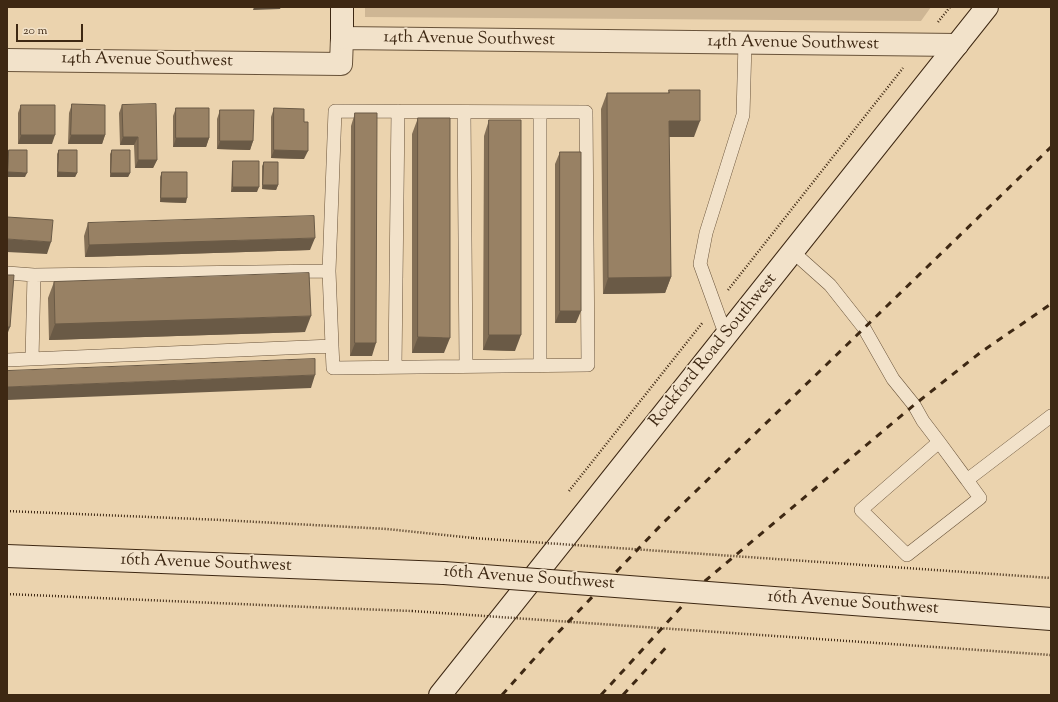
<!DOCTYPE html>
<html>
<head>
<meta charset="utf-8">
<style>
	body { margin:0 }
	#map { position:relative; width:1058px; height:702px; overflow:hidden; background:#ebd3ae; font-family:"Sorts Mill Goudy",serif }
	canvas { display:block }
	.frame { position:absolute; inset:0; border:8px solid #3e2813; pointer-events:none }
	.scale { position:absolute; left:16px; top:24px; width:67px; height:18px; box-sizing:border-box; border:2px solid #3e2813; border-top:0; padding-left:5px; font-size:12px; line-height:14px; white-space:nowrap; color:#3e2813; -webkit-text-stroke:3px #f2e2ca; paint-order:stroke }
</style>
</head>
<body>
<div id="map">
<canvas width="1058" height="702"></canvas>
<div class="frame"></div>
<div class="scale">20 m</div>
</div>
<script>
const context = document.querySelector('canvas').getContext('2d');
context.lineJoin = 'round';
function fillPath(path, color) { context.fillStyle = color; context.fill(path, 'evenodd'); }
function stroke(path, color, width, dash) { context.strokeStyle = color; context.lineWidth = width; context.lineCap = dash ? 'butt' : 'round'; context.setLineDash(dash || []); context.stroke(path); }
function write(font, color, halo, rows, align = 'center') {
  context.font = font + ' "Sorts Mill Goudy",serif'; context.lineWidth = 3.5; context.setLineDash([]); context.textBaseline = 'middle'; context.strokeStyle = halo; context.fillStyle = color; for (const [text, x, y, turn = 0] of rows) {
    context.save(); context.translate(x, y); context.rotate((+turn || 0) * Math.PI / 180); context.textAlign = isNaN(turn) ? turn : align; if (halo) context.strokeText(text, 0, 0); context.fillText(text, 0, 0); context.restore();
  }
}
const green = new Path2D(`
	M 365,7 L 931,7 L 921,21 L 365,17 Z`);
const path = new Path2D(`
	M 938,22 L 950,7
	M 728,290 L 903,68
	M 569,491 L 703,322
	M 7,511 L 221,520 L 387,529 L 473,538
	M 7,594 L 332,608 L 412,611`);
const lane = new Path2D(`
	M 464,112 L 466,366
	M 793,252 L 830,285 L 864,328 L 893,379 L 914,405 L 923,421 L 939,442 L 967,480 L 1051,416
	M 329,271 L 332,346
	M 7,273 L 34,275 L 329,271 L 335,111 L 586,112 L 588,365 L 333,368 L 332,346 L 7,360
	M 726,336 L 700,264 L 706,233 L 743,115 L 745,43
	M 32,359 L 34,275
	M 540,366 L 540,112
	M 395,367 L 398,111
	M 939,442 L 861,510 L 907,555 L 980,498 L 967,480`);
const street = new Path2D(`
	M 7,60 L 341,64 L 342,38 L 957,45`);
const secondary = new Path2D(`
	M 342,7 L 342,38
	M 7,556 L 444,573
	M 440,695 L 987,7`);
const rail = new Path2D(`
	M 502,695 L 550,641 L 663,523 L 1051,147
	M 601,695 L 705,581 L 914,405 L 981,352 L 1051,304
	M 623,695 L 669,644`);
const pathBridge = new Path2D(`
	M 473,538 L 1051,578
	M 412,611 L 1051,655`);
const secondaryBridge = new Path2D(`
	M 444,573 L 1051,619`);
const wall = new Path2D(`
	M 669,90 L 694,137 L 669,137 L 671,277 L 665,293 L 603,294 L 601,109 L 607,93 L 668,93 Z
	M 72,104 L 105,135 L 102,144 L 68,144 L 69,113 Z
	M 21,105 L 52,144 L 18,144 L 18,113 Z
	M 122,105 L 157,160 L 153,168 L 135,168 L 134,145 L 120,145 L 119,113 Z
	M 176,108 L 209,138 L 206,147 L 173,147 L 173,116 Z
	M 274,108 L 304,122 L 304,159 L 271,158 L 271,117 Z
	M 220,110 L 253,141 L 250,150 L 217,149 L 217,119 Z
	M 355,113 L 372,356 L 350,356 L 351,126 Z
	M 418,118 L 444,353 L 412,353 L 412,134 Z
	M 489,120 L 515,351 L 483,350 L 484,136 Z
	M 9,150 L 25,177 L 7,177 L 7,154 Z
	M 59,150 L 77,173 L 75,177 L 57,177 L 57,154 Z
	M 112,150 L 130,173 L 128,177 L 110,177 L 110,154 Z
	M 560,152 L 576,323 L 555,323 L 555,164 Z
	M 233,161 L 257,192 L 231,192 L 232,166 Z
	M 264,162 L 278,185 L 276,190 L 262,189 L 262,166 Z
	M 162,172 L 186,203 L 160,202 L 160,177 Z
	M 88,223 L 310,250 L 85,257 L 84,236 Z
	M 54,282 L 305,332 L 49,340 L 48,298 Z`);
const shadedWall = new Path2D(`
	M 254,7 L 281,7 L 280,9 L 253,10 Z
	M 669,121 L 700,121 L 694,137 L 663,137 Z
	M 21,135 L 55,135 L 52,144 L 18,144 Z
	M 71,135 L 105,135 L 102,144 L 68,144 Z
	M 123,137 L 138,137 L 134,145 L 120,145 Z
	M 176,138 L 209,138 L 206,147 L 173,147 Z
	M 220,141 L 253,141 L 250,150 L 217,149 Z
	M 274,150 L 308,151 L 304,159 L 271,158 Z
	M 138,160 L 157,160 L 153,168 L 135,168 Z
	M 8,172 L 27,173 L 25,177 L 7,177 Z
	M 58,172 L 77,173 L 75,177 L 57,177 Z
	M 111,173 L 130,173 L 128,177 L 110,177 Z
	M 263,185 L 278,185 L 276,190 L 262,189 Z
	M 233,187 L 259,187 L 257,192 L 231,192 Z
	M 161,198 L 187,198 L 186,203 L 160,202 Z
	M 315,238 L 310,250 L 85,257 L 89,245 Z
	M 7,239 L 51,242 L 47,254 L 7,252 Z
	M 671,277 L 665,293 L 603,294 L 608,278 Z
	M 560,311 L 581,311 L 576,323 L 555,323 Z
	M 311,316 L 305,332 L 49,340 L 55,324 Z
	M 7,327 L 10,327 L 7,335 Z
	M 489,335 L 521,335 L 515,351 L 483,350 Z
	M 418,337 L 450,338 L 444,353 L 412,353 Z
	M 355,343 L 376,343 L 372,356 L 350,356 Z
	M 315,375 L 311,388 L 7,400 L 7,387 Z`);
const building = new Path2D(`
	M 669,90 L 700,90 L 700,121 L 669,121 L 671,277 L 608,278 L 607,93 L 669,93 Z
	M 72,104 L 105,105 L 105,135 L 71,135 Z
	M 156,104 L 157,160 L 138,160 L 138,137 L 123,137 L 122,105 Z
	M 21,105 L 55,105 L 55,135 L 21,135 Z
	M 176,108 L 209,108 L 209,138 L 176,138 Z
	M 274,108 L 304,109 L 304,122 L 308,122 L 308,151 L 274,150 Z
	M 220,110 L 254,110 L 253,141 L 220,141 Z
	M 355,113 L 377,113 L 376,343 L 355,343 Z
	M 418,118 L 450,118 L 450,338 L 418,337 Z
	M 489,120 L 521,120 L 521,335 L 489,335 Z
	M 9,150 L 27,150 L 27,173 L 8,172 Z
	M 59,150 L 77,150 L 77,173 L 58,172 Z
	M 112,150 L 130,150 L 130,173 L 111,173 Z
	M 560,152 L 581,152 L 581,311 L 560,311 Z
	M 233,161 L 259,161 L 259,187 L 233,187 Z
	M 264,162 L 278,162 L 278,185 L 263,185 Z
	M 162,172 L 187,172 L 187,198 L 161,198 Z
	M 314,216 L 315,238 L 89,245 L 88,223 Z
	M 7,217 L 53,220 L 51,242 L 7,239 Z
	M 309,273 L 311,316 L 55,324 L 54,282 Z
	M 7,275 L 14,275 L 10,327 L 7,327 Z
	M 315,359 L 315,375 L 7,387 L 7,371 Z`);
const streetNames = [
	["14th Avenue Southwest",469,40,1],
	["14th Avenue Southwest",793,44,1],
	["14th Avenue Southwest",147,61,1],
	["Rockford Road Southwest",714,351,-51],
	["16th Avenue Southwest",206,564,2],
	["16th Avenue Southwest",529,579,4],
	["16th Avenue Southwest",853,604,4]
];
fillPath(green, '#ceb694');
stroke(lane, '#69533a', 14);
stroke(street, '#69533a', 24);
stroke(secondary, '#3e2813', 24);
stroke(path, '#3e2813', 2.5, [1, 2]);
stroke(lane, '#f2e2ca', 13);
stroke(street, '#f2e2ca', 22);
stroke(secondary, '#f2e2ca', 22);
stroke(rail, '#3e2813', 3, [7, 7]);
stroke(secondaryBridge, '#3e2813', 24, []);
stroke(pathBridge, '#3e2813', 2.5, [1, 2]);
stroke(secondaryBridge, '#f2e2ca', 22);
fillPath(wall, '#836f56');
fillPath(shadedWall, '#6a5a46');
fillPath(building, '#988164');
stroke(building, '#6a5a46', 1);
write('17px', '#3e2813', '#f2e2ca', streetNames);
</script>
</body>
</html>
